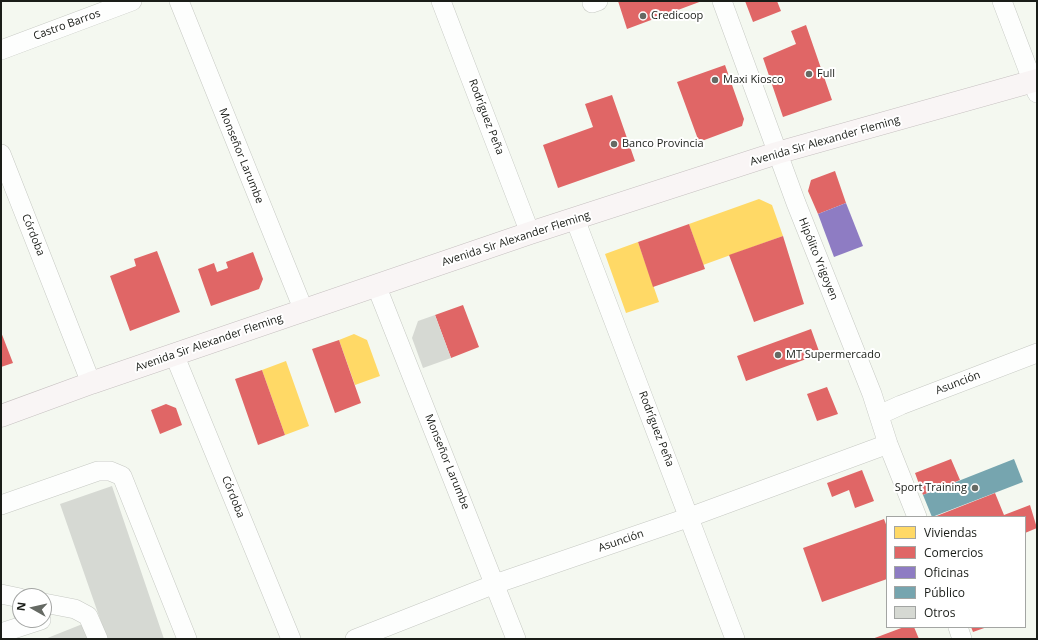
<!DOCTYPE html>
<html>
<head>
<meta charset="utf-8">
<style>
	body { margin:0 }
	#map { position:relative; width:1038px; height:640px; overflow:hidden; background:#f4f8f0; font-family:"Open Sans",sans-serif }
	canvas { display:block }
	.frame { position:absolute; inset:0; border:2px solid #1a1d18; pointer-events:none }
	.legend { position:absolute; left:886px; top:516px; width:140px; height:112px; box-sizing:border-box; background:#fff; border:1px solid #a3a5a3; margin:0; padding:5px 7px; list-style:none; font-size:12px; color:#1a1d18 }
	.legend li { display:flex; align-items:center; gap:8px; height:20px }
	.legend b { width:20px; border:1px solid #a3a5a3 }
	.north { position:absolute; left:12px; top:588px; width:40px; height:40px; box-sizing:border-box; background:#fff; border:1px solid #a3a5a3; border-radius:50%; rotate:278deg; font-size:11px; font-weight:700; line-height:16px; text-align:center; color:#1a1d18 }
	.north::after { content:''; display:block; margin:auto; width:14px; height:18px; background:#666a64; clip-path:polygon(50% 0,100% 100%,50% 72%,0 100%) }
</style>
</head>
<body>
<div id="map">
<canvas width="1038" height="640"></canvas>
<div class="frame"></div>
<ul class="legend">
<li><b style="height:11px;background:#ffd966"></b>Viviendas</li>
<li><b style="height:11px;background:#e06666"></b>Comercios</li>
<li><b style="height:11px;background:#8e7cc3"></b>Oficinas</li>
<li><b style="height:11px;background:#76a5af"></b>Público</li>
<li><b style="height:11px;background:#d6d9d3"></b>Otros</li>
</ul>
<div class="north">N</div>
</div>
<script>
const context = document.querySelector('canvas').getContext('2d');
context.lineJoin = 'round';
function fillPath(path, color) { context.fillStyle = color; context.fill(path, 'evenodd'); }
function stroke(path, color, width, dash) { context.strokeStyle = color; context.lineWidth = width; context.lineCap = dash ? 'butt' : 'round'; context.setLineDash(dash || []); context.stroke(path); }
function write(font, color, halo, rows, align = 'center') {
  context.font = font + ' "Open Sans",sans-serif'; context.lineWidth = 4; context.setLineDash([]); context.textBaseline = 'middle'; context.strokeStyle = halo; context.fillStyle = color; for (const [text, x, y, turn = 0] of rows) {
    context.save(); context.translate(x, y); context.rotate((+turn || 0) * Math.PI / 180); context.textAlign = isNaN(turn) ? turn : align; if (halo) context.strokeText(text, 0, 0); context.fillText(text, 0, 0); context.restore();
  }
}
const homes = new Path2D(`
	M 759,199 L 772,205 L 783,236 L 703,265 L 689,224 Z
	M 638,242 L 659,302 L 626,313 L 605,254 Z
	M 354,334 L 367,340 L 380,376 L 355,385 L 339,340 Z
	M 286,361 L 309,426 L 285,435 L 262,370 Z`);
const shops = new Path2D(`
	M 618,1 L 702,1 L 627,29 Z
	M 745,1 L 777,1 L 781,11 L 753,22 Z
	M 806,25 L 832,100 L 783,117 L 763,58 L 796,44 L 791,31 Z
	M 725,65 L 744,119 L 742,126 L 699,142 L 677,82 Z
	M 612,95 L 635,161 L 558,188 L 543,145 L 593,127 L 585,104 Z
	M 835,171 L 846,203 L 818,214 L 808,191 L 811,180 Z
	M 689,224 L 705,269 L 653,287 L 638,242 Z
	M 783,236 L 804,304 L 754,322 L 729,255 Z
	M 157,251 L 180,312 L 130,331 L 110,276 L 136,266 L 134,259 Z
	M 253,252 L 263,279 L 259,289 L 211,306 L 198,269 L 214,263 L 217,272 L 228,268 L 226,262 Z
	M 463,305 L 479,347 L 451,358 L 435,315 Z
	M 811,329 L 820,354 L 746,381 L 737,356 Z
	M 1,332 L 13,363 L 1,367 Z
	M 339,340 L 361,403 L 335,413 L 312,349 Z
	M 262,370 L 285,435 L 258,445 L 235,379 Z
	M 827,387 L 838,414 L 817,421 L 807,394 Z
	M 166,404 L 176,408 L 182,425 L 160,434 L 151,410 Z
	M 951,459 L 960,480 L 923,495 L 915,473 Z
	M 862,470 L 874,501 L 855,508 L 849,490 L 832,497 L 827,483 Z
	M 995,493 L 1004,515 L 1030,505 L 1037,528 L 1025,533 L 1025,517 L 934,517 Z
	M 884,519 L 887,527 L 887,579 L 822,602 L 803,548 Z
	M 904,627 L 914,627 L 919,639 L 872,639 Z
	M 971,627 L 987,627 L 973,632 Z`);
const offices = new Path2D(`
	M 846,203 L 863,246 L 834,257 L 818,214 Z`);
const public = new Path2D(`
	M 1014,459 L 1023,482 L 932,517 L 923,495 Z`);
const building = new Path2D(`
	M 435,315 L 451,358 L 423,368 L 412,338 L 418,321 Z
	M 112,486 L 164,639 L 107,639 L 60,504 Z
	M 85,623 L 91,639 L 45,639 Z`);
const minor = new Path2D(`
	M 179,1 L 304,311
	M 441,1 L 530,233
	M 722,1 L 796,203 L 872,394 L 888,444 L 917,517
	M 1002,1 L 1037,93
	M 592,3 L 598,1
	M 1,50 L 132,1
	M 1,154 L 91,383
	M 575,219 L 735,639
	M 376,285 L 516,639
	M 174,354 L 291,639
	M 879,415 L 901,405 L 1037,353
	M 1,505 L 98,471 L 110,471 L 122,476 L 187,639
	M 1,594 L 20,598
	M 44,603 L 75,609 L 88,616 L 98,639
	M 958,627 L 962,639
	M 1,633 L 41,620
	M 355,639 L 495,584 L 690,517 L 888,444`);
const major = new Path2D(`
	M 1,416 L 91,383 L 530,233 L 777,153 L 1037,80`);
const markers = [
	[643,16,4,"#666a64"],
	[809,74,4,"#666a64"],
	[715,80,4,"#666a64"],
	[614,144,4,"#666a64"],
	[778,355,4,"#666a64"],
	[975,488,4,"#666a64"]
];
const poiNames = [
	["Credicoop",651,16],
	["Full",817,74],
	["Maxi Kiosco",723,80],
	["Banco Provincia",622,144],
	["MT Supermercado",786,355],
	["Sport Training",967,488,"right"]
];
const streetNames = [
	["Castro Barros",67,25,-20],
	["Rodríguez Peña",486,117,69],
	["Avenida Sir Alexander Fleming",825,141,-16],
	["Monseñor Larumbe",241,156,68],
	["Córdoba",33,235,68],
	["Avenida Sir Alexander Fleming",516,239,-18],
	["Hipólito Yrigoyen",818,259,68],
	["Avenida Sir Alexander Fleming",209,343,-19],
	["Asunción",958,383,-21],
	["Rodríguez Peña",656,429,69],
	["Monseñor Larumbe",447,462,68],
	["Córdoba",233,497,68],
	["Asunción",621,541,-19]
];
fillPath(homes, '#ffd966');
fillPath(shops, '#e06666');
fillPath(offices, '#8e7cc3');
fillPath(public, '#76a5af');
fillPath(building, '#d6d9d3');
stroke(minor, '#c6c9c3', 20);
stroke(major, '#c6c0c0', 23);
stroke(minor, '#fdfefd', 19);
stroke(major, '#f9f5f5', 22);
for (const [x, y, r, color] of markers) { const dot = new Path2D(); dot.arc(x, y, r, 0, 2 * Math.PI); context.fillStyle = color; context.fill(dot); stroke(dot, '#fff', 1.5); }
write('11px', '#1a1d18', '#fff', poiNames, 'left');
write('11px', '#1a1d18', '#fff', streetNames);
</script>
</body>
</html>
